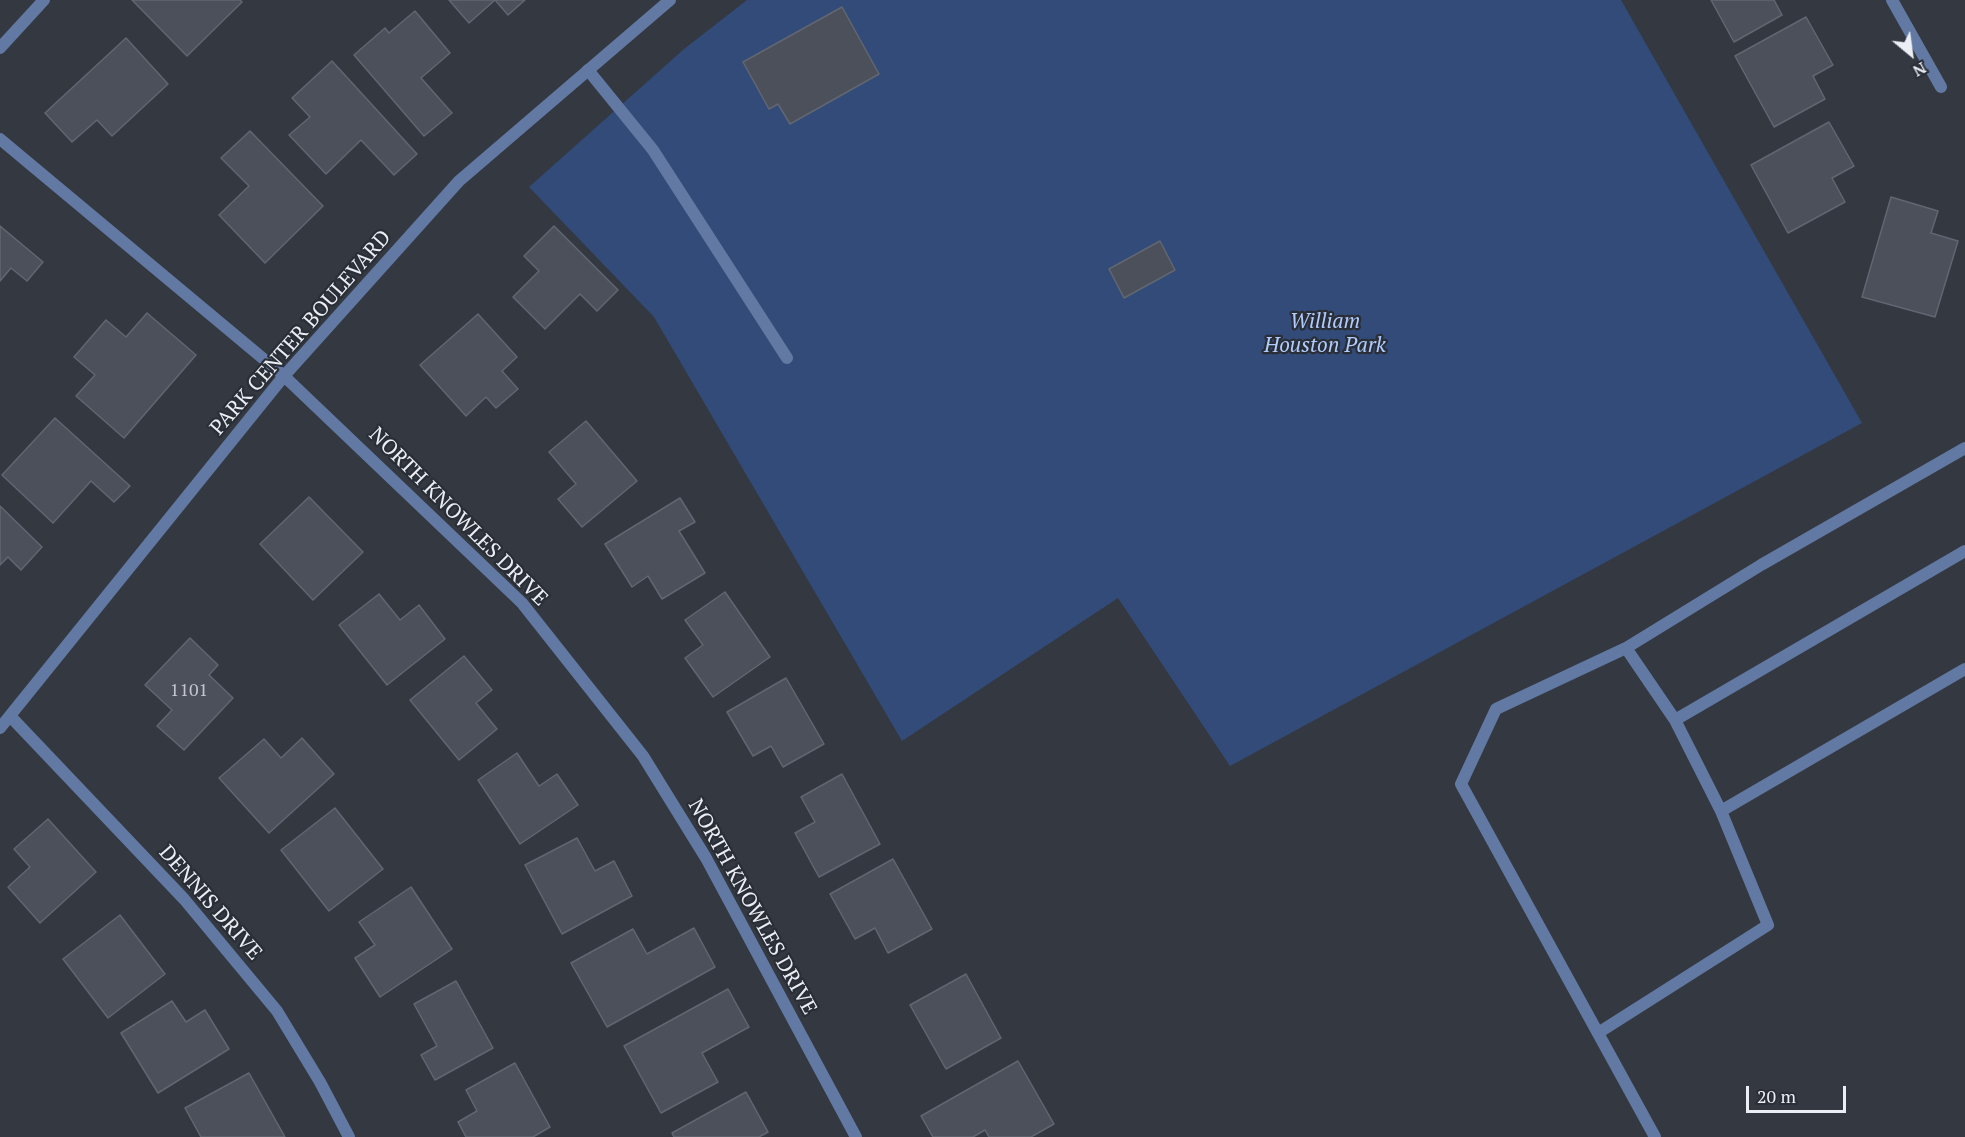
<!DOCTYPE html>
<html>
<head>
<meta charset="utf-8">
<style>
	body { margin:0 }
	#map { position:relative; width:1965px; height:1137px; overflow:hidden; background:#333841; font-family:"PT Serif",serif }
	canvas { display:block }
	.north { position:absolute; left:1881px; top:24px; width:60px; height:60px; -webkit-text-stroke:4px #292e37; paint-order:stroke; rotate:151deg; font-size:16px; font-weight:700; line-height:24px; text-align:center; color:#ebeef4 }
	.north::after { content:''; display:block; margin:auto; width:21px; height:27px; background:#ebeef4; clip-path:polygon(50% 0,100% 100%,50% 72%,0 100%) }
	.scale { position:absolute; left:1746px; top:1086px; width:100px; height:27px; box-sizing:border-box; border:3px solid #ebeef4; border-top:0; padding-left:8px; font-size:18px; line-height:21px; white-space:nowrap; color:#ebeef4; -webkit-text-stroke:4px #292e37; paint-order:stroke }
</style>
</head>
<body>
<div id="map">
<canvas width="1965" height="1137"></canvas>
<div class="north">N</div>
<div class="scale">20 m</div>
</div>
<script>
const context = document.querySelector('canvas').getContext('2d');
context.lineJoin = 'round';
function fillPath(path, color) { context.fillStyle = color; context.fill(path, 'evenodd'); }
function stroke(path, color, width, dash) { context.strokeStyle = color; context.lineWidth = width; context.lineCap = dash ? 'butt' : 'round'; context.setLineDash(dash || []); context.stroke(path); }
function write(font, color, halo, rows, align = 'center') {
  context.font = font + ' "PT Serif",serif'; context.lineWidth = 4.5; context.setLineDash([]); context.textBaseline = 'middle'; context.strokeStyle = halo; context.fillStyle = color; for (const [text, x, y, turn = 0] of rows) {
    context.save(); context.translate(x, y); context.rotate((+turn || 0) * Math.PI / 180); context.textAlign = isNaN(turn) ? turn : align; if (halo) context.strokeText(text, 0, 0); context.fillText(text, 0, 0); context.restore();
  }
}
const green = new Path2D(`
	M 747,0 L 1621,0 L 1862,423 L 1230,766 L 1118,598 L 902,741 L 654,317 L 529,187 L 684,49 Z`);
const building = new Path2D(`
	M 132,0 L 240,0 L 242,2 L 187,56 Z
	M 449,0 L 525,0 L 508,15 L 495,0 L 469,23 Z
	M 1711,0 L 1774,0 L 1782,15 L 1734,42 Z
	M 842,7 L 879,74 L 790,124 L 778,104 L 769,109 L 743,62 Z
	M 415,11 L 450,53 L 421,78 L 452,113 L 424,136 L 354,55 L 385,28 L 389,33 Z
	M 1806,17 L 1833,65 L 1813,76 L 1825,99 L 1774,127 L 1735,56 Z
	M 126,38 L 168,84 L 112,136 L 97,120 L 72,142 L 45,113 Z
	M 332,61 L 417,154 L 394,175 L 361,140 L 326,174 L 289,135 L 310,117 L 292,98 Z
	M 1829,122 L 1854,166 L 1832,178 L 1845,202 L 1788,233 L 1751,165 Z
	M 250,131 L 323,206 L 265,263 L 219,215 L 249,186 L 221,158 Z
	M 1891,197 L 1938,211 L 1931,233 L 1958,241 L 1935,317 L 1862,297 Z
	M 0,226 L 43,262 L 27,281 L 11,268 L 0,281 Z
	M 554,226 L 618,290 L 597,311 L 580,294 L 545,329 L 513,297 L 539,271 L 524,256 Z
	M 1160,241 L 1175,270 L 1124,298 L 1109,269 Z
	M 147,313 L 196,355 L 124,438 L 76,396 L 95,375 L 74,357 L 106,320 L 126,337 Z
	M 478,314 L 517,357 L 502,371 L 518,389 L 496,408 L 486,397 L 466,416 L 420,365 Z
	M 55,418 L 130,486 L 114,502 L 91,481 L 53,523 L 2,475 Z
	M 586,421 L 637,481 L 582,527 L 558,499 L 576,484 L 549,452 Z
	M 309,497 L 363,552 L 313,600 L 260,544 Z
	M 680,498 L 695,522 L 679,531 L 705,573 L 662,599 L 648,576 L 632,587 L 605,544 Z
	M 0,506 L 42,547 L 21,570 L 8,557 L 0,565 Z
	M 725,592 L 770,657 L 713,697 L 685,658 L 703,645 L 685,620 Z
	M 379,594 L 400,620 L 419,605 L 445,639 L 387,685 L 339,625 Z
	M 190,638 L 218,665 L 209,675 L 233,698 L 184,750 L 157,726 L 172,710 L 145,685 Z
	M 464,656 L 492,690 L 476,703 L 497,729 L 459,760 L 410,700 Z
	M 786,678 L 824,744 L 783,767 L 771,746 L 753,756 L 727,712 Z
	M 302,738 L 334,774 L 269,833 L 219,778 L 264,739 L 281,758 Z
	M 517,753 L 539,786 L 557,774 L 578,805 L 520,844 L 478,780 Z
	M 842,774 L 880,844 L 819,877 L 795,833 L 815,822 L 801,797 Z
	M 335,808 L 383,869 L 329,911 L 281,850 Z
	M 48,819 L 96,872 L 40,923 L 8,887 L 30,867 L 14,849 Z
	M 577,838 L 595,871 L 614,861 L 632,896 L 562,934 L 525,865 Z
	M 893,859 L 932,929 L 888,953 L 875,928 L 855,939 L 830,894 Z
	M 411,887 L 452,949 L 380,997 L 355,958 L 375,945 L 359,922 Z
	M 120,915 L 165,974 L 108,1018 L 63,959 Z
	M 694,928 L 715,967 L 607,1027 L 571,963 L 633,929 L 647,954 Z
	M 966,974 L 1001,1038 L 946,1069 L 910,1005 Z
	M 456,981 L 493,1048 L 435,1080 L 421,1055 L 437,1046 L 414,1004 Z
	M 728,989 L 749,1027 L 702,1053 L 718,1082 L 661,1113 L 624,1046 Z
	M 172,1001 L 186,1022 L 205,1010 L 229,1049 L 158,1093 L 121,1033 Z
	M 1018,1061 L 1054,1124 L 1031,1137 L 989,1137 L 985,1130 L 973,1137 L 933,1137 L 921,1116 Z
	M 515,1063 L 550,1127 L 533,1137 L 466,1137 L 458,1122 L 477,1111 L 466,1090 Z
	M 249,1073 L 285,1137 L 201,1137 L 185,1108 Z
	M 746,1092 L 768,1132 L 759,1137 L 674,1137 L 672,1133 Z`);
const service = new Path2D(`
	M 588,70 L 653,150 L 787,358
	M 1675,720 L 1965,551
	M 1721,811 L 1965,669
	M 1598,1033 L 1768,925 L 1721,811 L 1675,720 L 1626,648
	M 1655,1137 L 1461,784 L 1496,709 L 1626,648 L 1761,565 L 1965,448`);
const minor = new Path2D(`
	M 1892,0 L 1941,87
	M 0,48 L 44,0
	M 11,717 L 184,899 L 277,1011 L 320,1082 L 349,1137`);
const tertiary = new Path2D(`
	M 0,139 L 284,376 L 522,603 L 643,756 L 706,858 L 856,1137
	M 0,728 L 284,376 L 459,181 L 670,0`);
const numberNames = [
	["1101",189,691]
];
const parkNames = [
	["William",1325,322],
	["Houston Park",1325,346]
];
const streetNames = [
	["PARK CENTER BOULEVARD",301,333,-49],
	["NORTH KNOWLES DRIVE",458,517,45],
	["DENNIS DRIVE",210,903,49],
	["NORTH KNOWLES DRIVE",752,907,61]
];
fillPath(green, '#334b79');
fillPath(building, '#4b505a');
stroke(building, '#616771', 1.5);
stroke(service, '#6279a3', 12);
stroke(minor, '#6279a3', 12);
stroke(tertiary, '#6279a3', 12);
write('18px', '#c3c6ce', null, numberNames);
write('italic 21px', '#b0cbfd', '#292e37', parkNames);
write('21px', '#ebeef4', '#292e37', streetNames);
</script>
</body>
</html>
